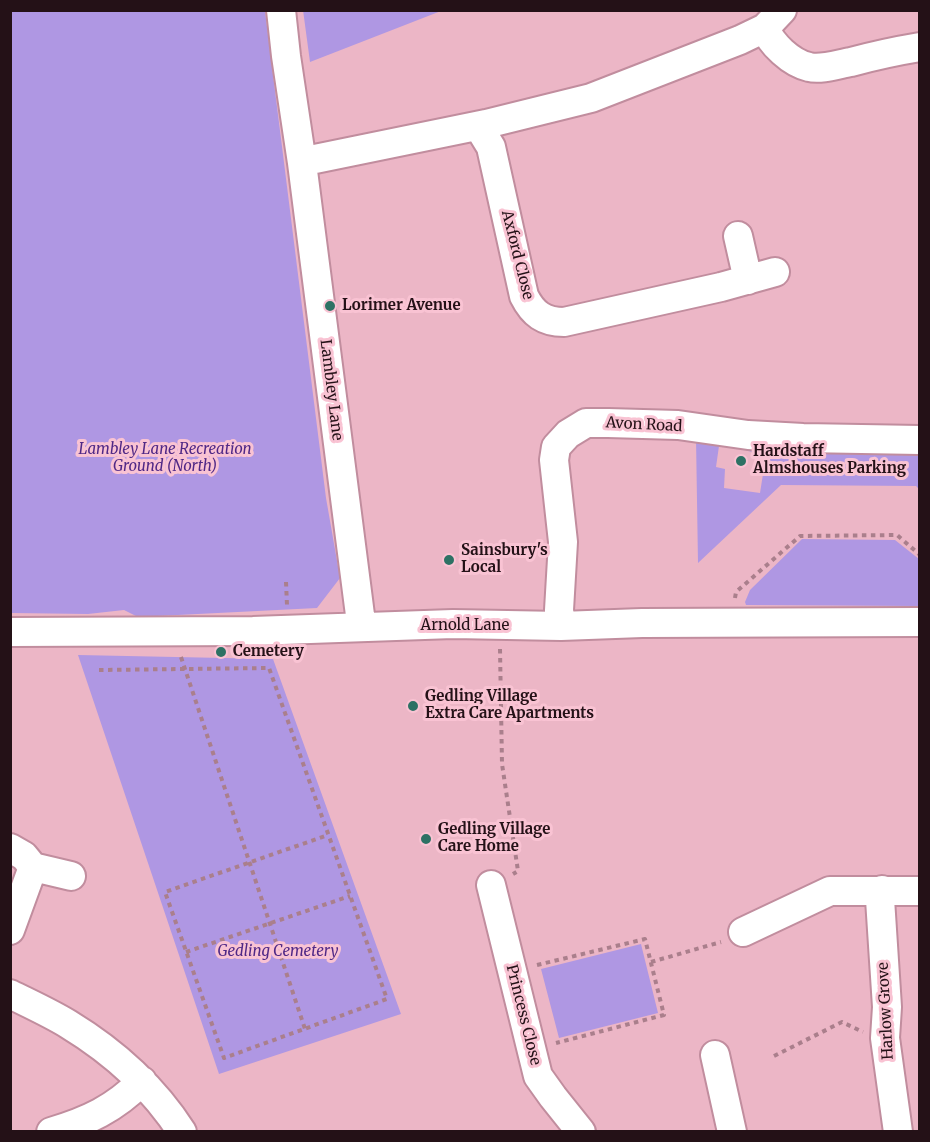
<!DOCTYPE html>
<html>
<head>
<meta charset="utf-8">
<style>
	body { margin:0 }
	#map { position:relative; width:930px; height:1142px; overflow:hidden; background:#ecb6c6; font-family:Merriweather,serif }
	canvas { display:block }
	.frame { position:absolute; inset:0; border:12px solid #241117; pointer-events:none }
</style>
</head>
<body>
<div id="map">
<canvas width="930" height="1142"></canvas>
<div class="frame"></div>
</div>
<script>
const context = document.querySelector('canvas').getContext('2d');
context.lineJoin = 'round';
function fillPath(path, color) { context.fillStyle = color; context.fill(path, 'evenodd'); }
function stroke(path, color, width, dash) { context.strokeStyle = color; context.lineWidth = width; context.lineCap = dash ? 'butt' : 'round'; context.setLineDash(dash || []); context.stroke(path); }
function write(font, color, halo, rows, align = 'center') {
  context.font = font + ' Merriweather,serif'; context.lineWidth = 6; context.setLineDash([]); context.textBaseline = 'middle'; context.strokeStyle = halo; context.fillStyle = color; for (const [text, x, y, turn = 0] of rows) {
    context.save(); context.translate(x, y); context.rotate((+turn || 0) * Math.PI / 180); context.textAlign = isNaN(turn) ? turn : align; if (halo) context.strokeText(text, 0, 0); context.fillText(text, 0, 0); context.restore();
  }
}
const green = new Path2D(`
	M 11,10 L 265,11 L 326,498 L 340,578 L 317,608 L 138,617 L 124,610 L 88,614 L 11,613 Z
	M 303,10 L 441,10 L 441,11 L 310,62 Z
	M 696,438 L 720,439 L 716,467 L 725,469 L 724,488 L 760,493 L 766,455 L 748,451 L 740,442 L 919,450 L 919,489 L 916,486 L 781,485 L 698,563 Z
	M 802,539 L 895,540 L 919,559 L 919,606 L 746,605 L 745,602 L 750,590 Z
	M 78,655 L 273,659 L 401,1014 L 219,1074 Z
	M 641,944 L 658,1013 L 559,1038 L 541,969 Z`);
const path = new Path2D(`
	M 286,582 L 287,605
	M 735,598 L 736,592 L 800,536 L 897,535 L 920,555
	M 500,649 L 502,764 L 518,871 L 513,874
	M 181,657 L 305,1029
	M 99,670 L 269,668 L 387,999 L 224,1058 L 165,892 L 328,835
	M 186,952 L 350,896
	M 651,962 L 721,942
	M 537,965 L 645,939 L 664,1015 L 556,1043
	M 774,1056 L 842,1022 L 863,1032`);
const minor = new Path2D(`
	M 281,10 L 286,56 L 302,163 L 360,615 L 359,627
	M 765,28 C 771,44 791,63 809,67 C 821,70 839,64 851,62 C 873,56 896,51 920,47
	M 486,124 L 483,134 L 491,147 L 524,296 C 533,314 544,322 564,322 L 721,287 L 775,272
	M 302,163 L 310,160 L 486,124 L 591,98 L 740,40 L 765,28 L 782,10
	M 738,236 L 748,280
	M 561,626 L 559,610 L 563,542 L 554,460 L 556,447 L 568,434 L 586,423 L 608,423 L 678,425 L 748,435 L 803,438 L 920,440
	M 10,632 L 253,631 L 453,624 L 561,626 L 642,623 L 920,622
	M 10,848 L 24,856 L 33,867 L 10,930
	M 33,867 L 71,876
	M 491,885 L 538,1076 L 553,1097 L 581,1132
	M 882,890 L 880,899 L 887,1007 L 885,1038 L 898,1132
	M 743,932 L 830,891 L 920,891
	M 10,994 C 30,1004 50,1013 68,1024 C 114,1052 153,1087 182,1132
	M 715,1055 L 732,1132
	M 51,1132 C 88,1121 114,1109 142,1081`);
const markers = [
	[330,306,6,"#2d7164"],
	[741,461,6,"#2d7164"],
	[449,560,6,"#2d7164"],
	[221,652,6,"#2d7164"],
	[413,706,6,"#2d7164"],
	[426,839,6,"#2d7164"]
];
const streetNames = [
	["Axford Close",517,255,76],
	["Lambley Lane",331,390,83],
	["Avon Road",644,425,3],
	["Arnold Lane",465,626],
	["Harlow Grove",886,1011,-93],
	["Princess Close",523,1015,76]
];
const poiNames = [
	["Lorimer Avenue",342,306],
	["Hardstaff",753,452],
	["Almshouses Parking",753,469],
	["Sainsbury's",461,551],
	["Local",461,568],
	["Cemetery",233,652],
	["Gedling Village",425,697],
	["Extra Care Apartments",425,714],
	["Gedling Village",438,830],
	["Care Home",438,847]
];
const parkNames = [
	["Lambley Lane Recreation",165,450],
	["Ground (North)",165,467],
	["Gedling Cemetery",278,952]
];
fillPath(green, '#af97e3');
stroke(minor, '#c18d9e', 32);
stroke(path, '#aa7f8c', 4, [4.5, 4.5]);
stroke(minor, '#fff', 28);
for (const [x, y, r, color] of markers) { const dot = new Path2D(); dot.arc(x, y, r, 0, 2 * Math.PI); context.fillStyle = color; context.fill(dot); stroke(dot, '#f9c3d3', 2); }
write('15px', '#241117', '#f9c3d3', streetNames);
write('bold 15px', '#241117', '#f9c3d3', poiNames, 'left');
write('italic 15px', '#502886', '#f9c3d3', parkNames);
</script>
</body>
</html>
